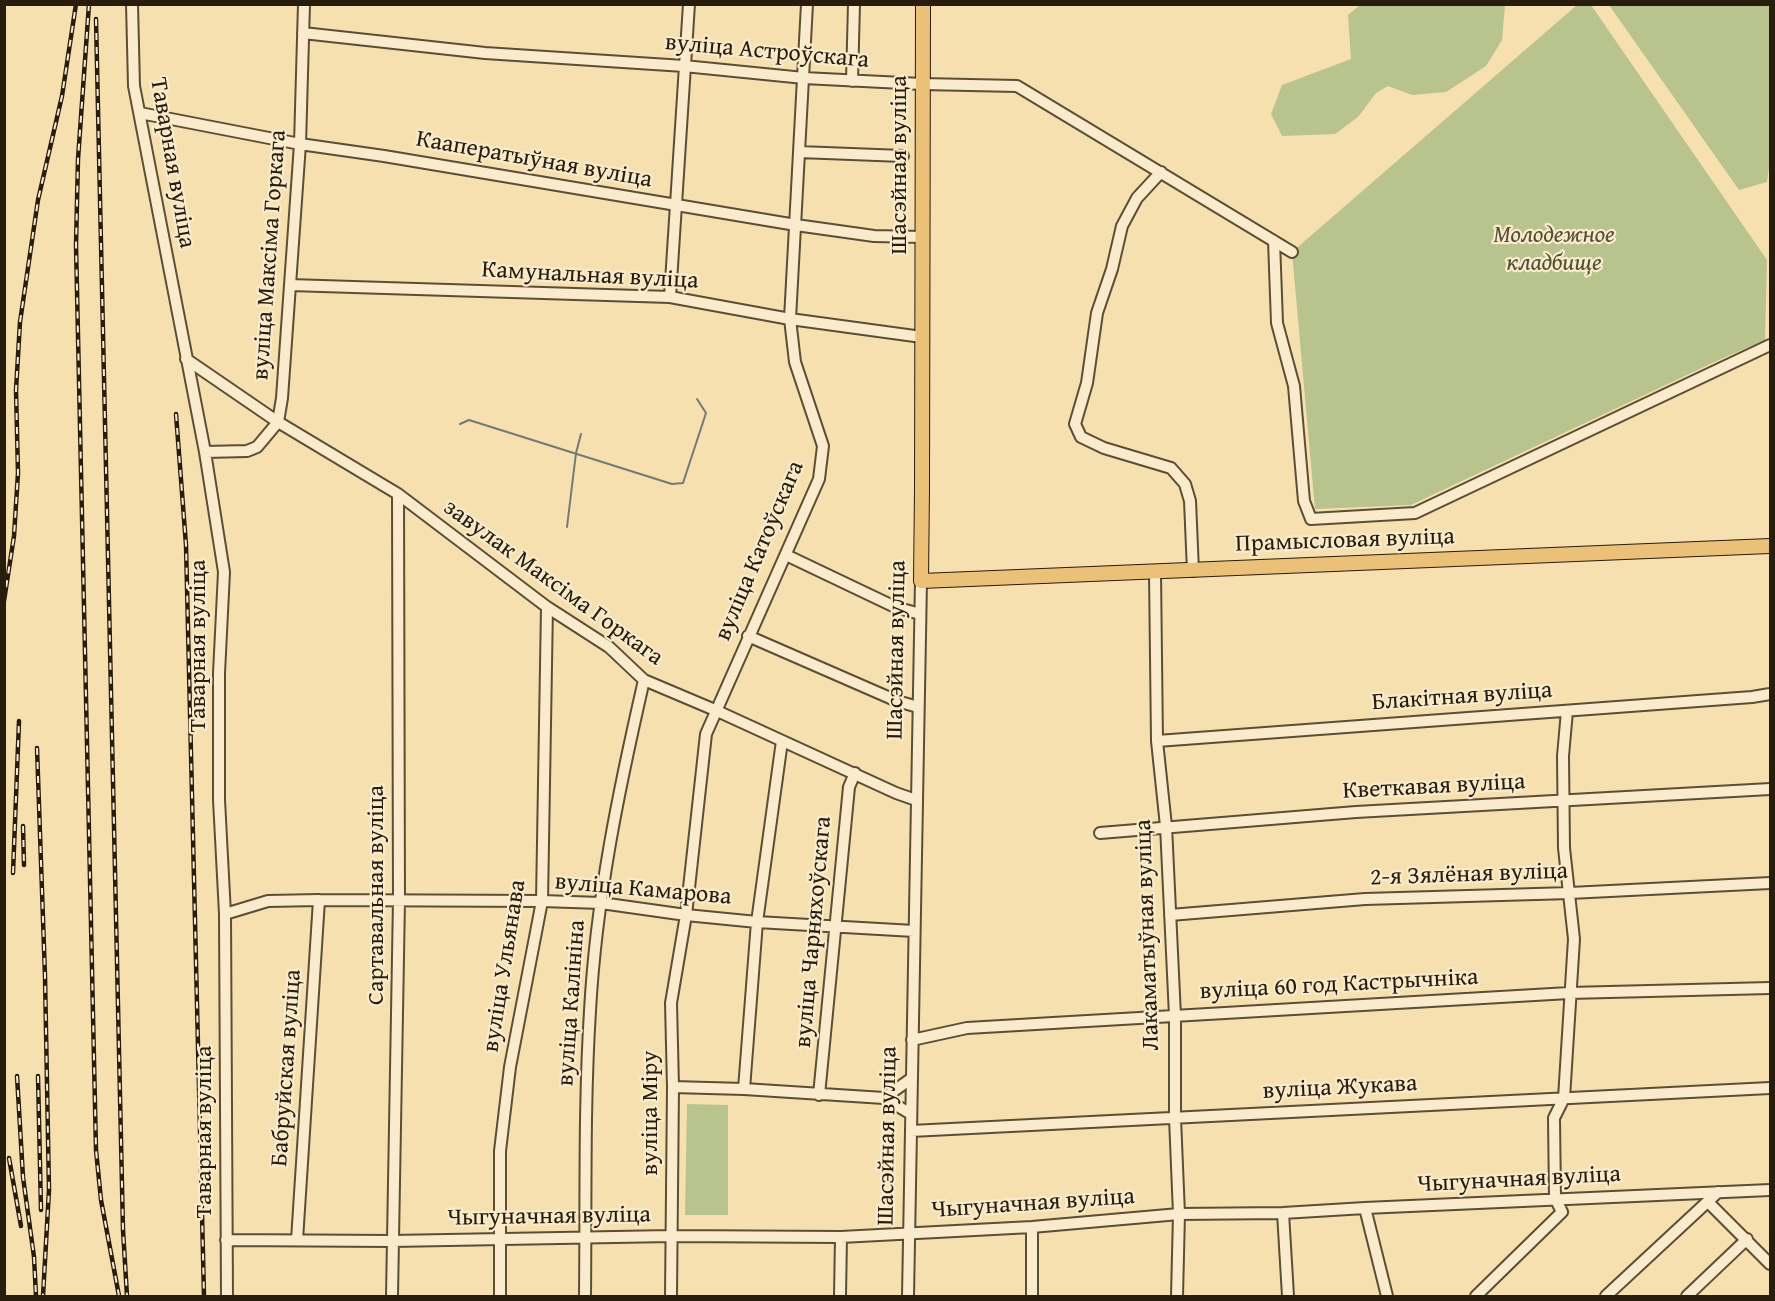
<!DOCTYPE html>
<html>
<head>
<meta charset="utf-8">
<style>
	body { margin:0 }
	#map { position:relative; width:1775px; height:1301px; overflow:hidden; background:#f6e0b0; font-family:"Gentium Book Plus",serif }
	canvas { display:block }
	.frame { position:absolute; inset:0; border:6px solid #281c0c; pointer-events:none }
</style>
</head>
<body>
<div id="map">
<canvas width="1775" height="1301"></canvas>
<div class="frame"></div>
</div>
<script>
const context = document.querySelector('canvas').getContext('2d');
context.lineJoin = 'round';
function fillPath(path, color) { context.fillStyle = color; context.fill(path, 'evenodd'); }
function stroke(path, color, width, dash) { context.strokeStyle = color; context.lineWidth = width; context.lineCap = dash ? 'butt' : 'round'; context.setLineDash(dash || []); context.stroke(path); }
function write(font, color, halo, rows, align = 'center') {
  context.font = font + ' "Gentium Book Plus",serif'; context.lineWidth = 4.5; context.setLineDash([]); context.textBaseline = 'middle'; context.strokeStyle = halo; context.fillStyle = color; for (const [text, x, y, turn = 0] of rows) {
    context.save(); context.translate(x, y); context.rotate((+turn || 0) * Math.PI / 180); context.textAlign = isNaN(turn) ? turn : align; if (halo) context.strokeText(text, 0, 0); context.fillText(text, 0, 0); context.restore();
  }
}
const green = new Path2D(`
	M 1360,5 L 1505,5 L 1502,40 L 1486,66 L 1446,92 L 1412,95 L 1388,86 L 1376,93 L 1358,117 L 1335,134 L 1282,136 L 1271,114 L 1282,85 L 1351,59 L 1348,15 Z
	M 1577,5 L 1591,5 L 1767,260 L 1765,340 L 1721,359 L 1411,505 L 1315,509 L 1292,252 Z
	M 1609,5 L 1770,5 L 1770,161 L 1767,182 L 1739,190 Z
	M 687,1104 L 728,1105 L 728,1215 L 685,1215 Z`);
const stream = new Path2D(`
	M 460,424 L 469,420 L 672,484 L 683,483 L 706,413 L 697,399
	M 567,527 L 576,453 L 581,434`);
const minor = new Path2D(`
	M 132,4 L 134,86 L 205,452 L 224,572 L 219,673 L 219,800 L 225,914 L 227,1296
	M 303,33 L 485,53 L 684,66 L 804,78 L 922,84 L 1017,86 L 1292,252
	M 852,81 L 854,4
	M 140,113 L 300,144 L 384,156 L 796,225 L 874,236 L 922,237
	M 799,152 L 903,156
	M 1161,172 L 1137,198 L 1122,226 L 1112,269 L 1097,313 L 1087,383 L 1075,424 L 1081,437 L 1104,448 L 1171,468 L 1185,484 L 1190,501 L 1193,571
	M 1274,241 L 1277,323 L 1294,386 L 1304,501 L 1311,519 L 1415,513 L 1770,345
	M 290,285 L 670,297 L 790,319 L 922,337
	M 670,297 L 689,4
	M 186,359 L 278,422 L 398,494 L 547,607 L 609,647 L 644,680 L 715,710 L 896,793 L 916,800
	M 205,452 L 247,451 L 257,447 L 278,422 L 282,398 L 300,144 L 304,4
	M 786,555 L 895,607 L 920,614
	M 1155,572 L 1157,741 L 1166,826 L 1175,1016 L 1175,1118 L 1179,1214 L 1177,1296
	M 748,636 L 897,701 L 918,707
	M 1157,741 L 1752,697 L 1770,694
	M 1100,833 L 1356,812 L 1770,789
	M 225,914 L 268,901 L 319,900 L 542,901 L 601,903 L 686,915 L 757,922 L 914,931
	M 1170,915 L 1365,899 L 1570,893 L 1770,883
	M 912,1040 L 967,1028 L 1569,993 L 1770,988
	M 673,1087 L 744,1089 L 884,1098 L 912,1078
	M 744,1089 L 757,922 L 782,741
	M 819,1095 L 849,787 L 855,773
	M 884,1098 L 911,1114
	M 911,1131 L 1770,1088
	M 1708,1202 L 1770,1264
	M 1365,1208 L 1387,1296
	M 1283,1213 L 1288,1296
	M 1032,1227 L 1032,1296
	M 226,1240 L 392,1241 L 671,1236 L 841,1237 L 1032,1227 L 1179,1214 L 1283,1213 L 1365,1208 L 1770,1190
	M 297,1240 L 319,900
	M 392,1296 L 399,900 L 398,494
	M 500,1296 L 500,1151 L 510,1067 L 542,901 L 547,607
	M 585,1296 C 586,1201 584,1106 590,1011 C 596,899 619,789 644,680
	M 671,1296 L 673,1087 L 671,1003 L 686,915 L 706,734 L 819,479 L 823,446 L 795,362 L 790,319 L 807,4
	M 840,1296 L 841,1237
	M 908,1296 L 921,581
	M 1476,1296 L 1562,1212 L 1555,1198 L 1554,1118 L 1564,1098 L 1574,939 L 1564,848 L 1563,756 L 1567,711
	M 1606,1296 L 1718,1192
	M 1687,1296 L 1747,1239`);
const major = new Path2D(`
	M 923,4 L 922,489 L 921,581 L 1770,546`);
const rail = new Path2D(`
	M 89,4 L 78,159 L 76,245 L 96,1150 L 101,1200 L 119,1296
	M 96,19 L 123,1230 L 127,1296
	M 176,414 L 186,545 L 204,1296
	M 4,601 L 14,536 L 18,473 L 16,390 L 20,322 L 38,200 L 62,96 L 76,4
	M 37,748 L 45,976 L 49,1190 L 43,1296
	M 23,826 L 24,865
	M 13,873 L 19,721
	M 17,1076 L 23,1177 L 34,1257 L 36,1296
	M 38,1076 L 41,1210
	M 9,1158 L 21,1226`);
const streetNames = [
	["вуліца Астроўскага",767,52,5],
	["Кааператыўная вуліца",534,160,10],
	["Таварная вуліца",172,163,80],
	["Шасэйная вуліца",900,165,-90],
	["вуліца Максіма Горкага",270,255,-86],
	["Камунальная вуліца",590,276,3],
	["Прамысловая вуліца",1345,541,-2],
	["вуліца Катоўскага",760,551,-67],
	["завулак Максіма Горкага",553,583,36],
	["Таварная вуліца",199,646,-90],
	["Шасэйная вуліца",897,650,-89],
	["Блакітная вуліца",1462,697,-4],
	["Кветкавая вуліца",1434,787,-3],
	["2-я Зялёная вуліца",1469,875,-2],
	["вуліца Камарова",643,890,5],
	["Сартавальная вуліца",377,895,-90],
	["вуліца Чарняхоўскага",814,932,-85],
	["Лакаматыўная вуліца",1148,935,-92],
	["вуліца Ульянава",505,966,-81],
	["вуліца 60 год Кастрычніка",1339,985,-3],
	["вуліца Калініна",572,1003,-86],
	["Бабруйская вуліца",287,1068,-86],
	["вуліца Жукава",1340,1088,-3],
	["вуліца Міру",651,1113,-90],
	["Таварная вуліца",205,1132,-90],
	["Шасэйная вуліца",888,1136,-89],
	["Чыгуначная вуліца",1519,1180,-3],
	["Чыгуначная вуліца",1033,1204,-4],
	["Чыгуначная вуліца",549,1217,-1]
];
const parkNames = [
	["Молодежное",1554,236],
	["кладбище",1554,264]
];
fillPath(green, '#b8c38e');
stroke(stream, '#717b73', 2);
stroke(minor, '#5c4d35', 14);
stroke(major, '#281c0c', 16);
stroke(minor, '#f9ebcc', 10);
stroke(major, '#ebc078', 14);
stroke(rail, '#281c0c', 4.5);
stroke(rail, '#f9ebcc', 2, [7]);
write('24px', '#281c0c', '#f9ebcc', streetNames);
write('italic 24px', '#534e33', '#f9ebcc', parkNames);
</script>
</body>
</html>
